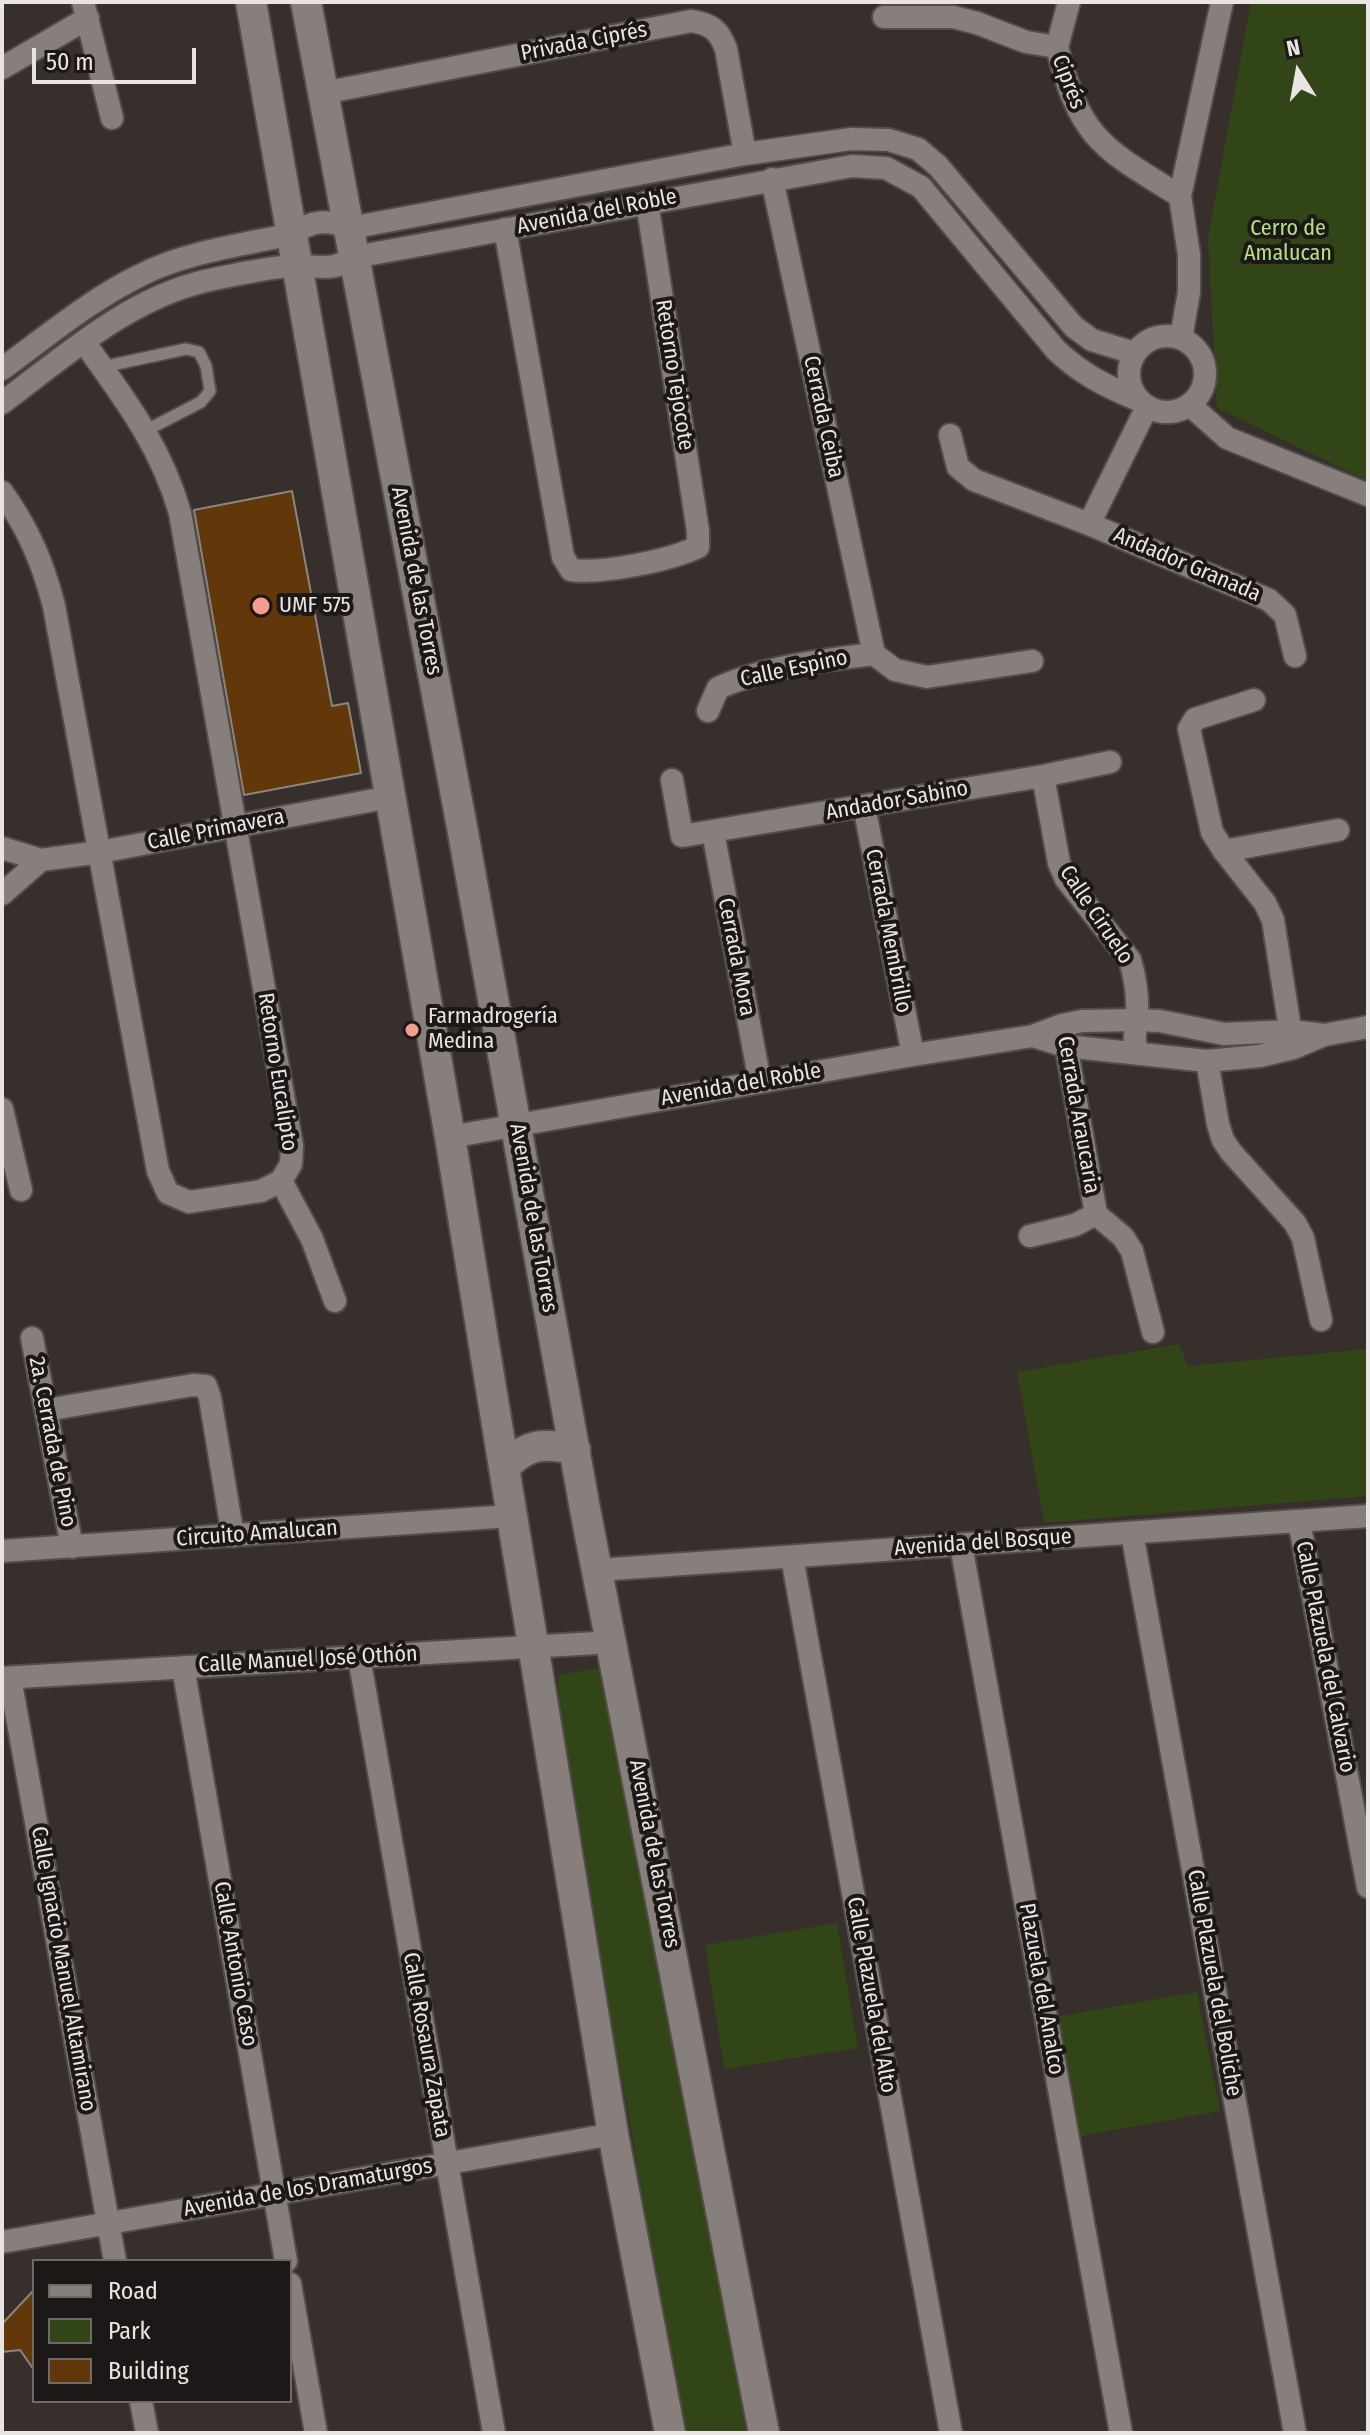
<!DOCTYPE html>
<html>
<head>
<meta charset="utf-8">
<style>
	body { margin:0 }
	#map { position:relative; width:1370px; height:2435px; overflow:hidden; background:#362f2c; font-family:"Fira Sans Condensed",sans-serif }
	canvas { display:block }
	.frame { position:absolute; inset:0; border:4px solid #e9e5e3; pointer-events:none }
	.legend { position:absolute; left:32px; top:2259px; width:260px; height:144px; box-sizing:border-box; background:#1b1817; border:2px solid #6d6a69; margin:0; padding:10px 14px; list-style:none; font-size:24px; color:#e9e5e3 }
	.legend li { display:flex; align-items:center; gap:16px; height:40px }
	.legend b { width:40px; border:2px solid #6d6a69 }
	.north { position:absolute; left:1258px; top:32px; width:80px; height:80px; -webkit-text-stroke:6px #1b1817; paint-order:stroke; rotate:349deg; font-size:22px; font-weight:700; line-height:32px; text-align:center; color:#e9e5e3 }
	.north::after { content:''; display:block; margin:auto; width:28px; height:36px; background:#e9e5e3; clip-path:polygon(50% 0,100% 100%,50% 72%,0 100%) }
	.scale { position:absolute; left:32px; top:48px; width:164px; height:36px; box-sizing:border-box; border:4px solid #e9e5e3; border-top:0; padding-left:10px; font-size:24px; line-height:28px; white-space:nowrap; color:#e9e5e3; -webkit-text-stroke:6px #1b1817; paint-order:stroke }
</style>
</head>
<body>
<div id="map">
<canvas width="1370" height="2435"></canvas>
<div class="frame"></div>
<ul class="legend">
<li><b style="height:10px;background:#877f7b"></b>Road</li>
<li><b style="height:22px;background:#314517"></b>Park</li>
<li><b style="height:22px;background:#62380a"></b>Building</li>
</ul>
<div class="north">N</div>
<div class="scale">50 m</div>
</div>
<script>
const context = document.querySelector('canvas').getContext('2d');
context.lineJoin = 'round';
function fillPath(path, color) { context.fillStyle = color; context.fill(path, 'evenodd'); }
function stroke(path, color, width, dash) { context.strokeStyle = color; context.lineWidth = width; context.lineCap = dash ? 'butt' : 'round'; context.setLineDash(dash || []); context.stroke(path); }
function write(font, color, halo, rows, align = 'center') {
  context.font = font + ' "Fira Sans Condensed",sans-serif'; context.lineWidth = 8; context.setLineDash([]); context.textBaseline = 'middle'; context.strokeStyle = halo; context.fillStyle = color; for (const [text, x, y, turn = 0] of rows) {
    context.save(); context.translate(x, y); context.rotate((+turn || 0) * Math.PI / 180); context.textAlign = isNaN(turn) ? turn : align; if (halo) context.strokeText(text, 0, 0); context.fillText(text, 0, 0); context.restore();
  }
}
const green = new Path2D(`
	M 1251,2 L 1368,2 L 1368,481 L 1217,408 L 1208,238 Z
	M 1179,1344 L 1188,1366 L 1368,1349 L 1368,1496 L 1044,1523 L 1017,1372 Z
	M 605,1667 L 749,2433 L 682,2433 L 661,2323 L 630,2122 L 554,1727 L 559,1703 L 558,1675 Z
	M 837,1923 L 858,2048 L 724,2069 L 705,1945 Z
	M 1197,1992 L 1220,2111 L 1080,2136 L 1055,2017 Z`);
const building = new Path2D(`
	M 292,491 L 332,706 L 348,703 L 361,773 L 244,795 L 194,510 Z
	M 34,2290 L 34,2370 L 20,2350 L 2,2352 L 2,2324 Z`);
const lane = new Path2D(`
	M 102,367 L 186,349 L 199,352 L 206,366 L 210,391 L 201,402 L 145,431`);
const street = new Path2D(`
	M 83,2 L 112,118
	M 884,17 L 953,17 L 977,23 L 1026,42 L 1057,47 C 1080,139 1102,148 1180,196
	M 1057,47 L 1069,2
	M 2,68 L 88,18
	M 323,93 L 691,21 C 711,24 719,30 726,49 L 745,154
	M 772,179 L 874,654
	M 505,229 L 563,557 L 571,570 C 602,574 668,561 698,547 L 698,531 L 647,202
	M1129 374a38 38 0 1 1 76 0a38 38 0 1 1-76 0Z
	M 1181,338 L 1189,292 L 1189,255 L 1180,196 L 1222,2
	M 2,369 C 46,337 90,300 139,276 C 185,252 242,245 292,234 C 313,220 327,219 350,228 L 745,154 L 851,139 L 889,140 L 918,149 L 938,166 L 1074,327 L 1092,340 L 1134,353
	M 2,403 C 65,356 128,299 205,281 C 230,276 271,266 296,266 C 323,265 328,273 355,257 L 852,166 L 886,168 L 921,187 L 1056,350 C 1081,374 1106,386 1136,399
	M 1190,405 L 1227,438 L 1368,495
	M 950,435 L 958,467 L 974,480 L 1089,524 L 1269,600 L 1285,615 L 1295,656
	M 2,492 C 28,528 43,563 54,606 L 158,1171 L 168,1193 L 189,1202 L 261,1191 L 281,1181 L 291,1164 L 292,1146 L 180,513 C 161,446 124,398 84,342
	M 1089,524 L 1147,407
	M 1254,700 L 1195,719 L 1189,729 L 1212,832 L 1224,851 L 1265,903 L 1273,920 L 1293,1048
	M 708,711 L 718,688 C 765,667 823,660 874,654 L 895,670 L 927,677 L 1032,661
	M 1043,776 L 1059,863 L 1066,879 L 1130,960 C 1135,977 1138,998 1137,1017 C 1136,1031 1132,1040 1138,1054
	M 672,780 L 682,836 L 1043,776 L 1110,762
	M 864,806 L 913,1055
	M 713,832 L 760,1082
	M 2,848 L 41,860 L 100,852 L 390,797
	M 1224,851 L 1338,830
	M 2,894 L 41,860
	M 1064,1034 L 1096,1214 L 1123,1237 L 1132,1251 L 1153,1332
	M 1033,1036 L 1065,1046 L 1207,1061 L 1260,1056 L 1293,1048 L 1324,1035 L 1368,1027
	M 1207,1061 L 1218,1124 L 1223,1140 L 1231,1152 L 1295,1223 L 1303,1238 L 1321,1320
	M 2,1109 L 21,1190
	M 450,1137 L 913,1055 L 1033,1036 L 1062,1025 L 1082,1021 L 1137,1020 L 1160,1021 L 1224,1034 L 1291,1031 L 1324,1035
	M 281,1181 L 312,1239 L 335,1301
	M 1030,1236 L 1075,1225 L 1096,1214
	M 32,1338 L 72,1547
	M 46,1410 L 193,1385 L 206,1386 L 210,1398 L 233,1536
	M 1299,1521 L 1368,1887
	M 1132,1533 L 1295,2433
	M 961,1545 L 1121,2433
	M 2,1551 L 511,1516
	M 792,1557 L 951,2433
	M 598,1570 L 1368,1516
	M 359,1657 L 494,2433
	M 183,1667 L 286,2261
	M 2,1678 L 613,1642
	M 10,1678 L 115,2261
	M 2,2242 L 613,2134
	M 290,2284 L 316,2433
	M 141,2401 L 147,2433`);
const secondary = new Path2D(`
	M 251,2 L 450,1137 L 613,2134 L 670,2433
	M 306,2 L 462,827 L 585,1509 L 764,2433
	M 504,1468 C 527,1443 543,1443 575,1449`);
const markers = [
	[261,606,10,"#f59d8f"],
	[412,1030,8,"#f59d8f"]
];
const streetNames = [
	["Privada Ciprés",584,42,-11],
	["Ciprés",1068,82,69],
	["Avenida del Roble",597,212,-11],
	["Retorno Tejocote",674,375,81],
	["Cerrada Ceiba",823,417,78],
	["Andador Granada",1187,565,23],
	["Avenida de las Torres",416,581,79],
	["Calle Espino",794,669,-12],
	["Andador Sabino",897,801,-10],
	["Calle Primavera",216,830,-11],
	["Calle Ciruelo",1096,915,56],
	["Cerrada Membrillo",888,931,79],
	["Cerrada Mora",736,957,79],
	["Retorno Eucalipto",277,1072,81],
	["Avenida del Roble",741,1085,-10],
	["Cerrada Araucaria",1078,1115,80],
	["Avenida de las Torres",533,1218,80],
	["2a. Cerrada de Pino",52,1442,79],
	["Circuito Amalucan",257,1534,-4],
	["Avenida del Bosque",983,1543,-4],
	["Calle Plazuela del Calvario",1325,1657,79],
	["Calle Manuel José Othón",308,1660,-3],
	["Avenida de las Torres",654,1854,79],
	["Calle Antonio Caso",235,1964,80],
	["Calle Ignacio Manuel Altamirano",63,1969,80],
	["Calle Plazuela del Boliche",1214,1983,80],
	["Plazuela del Analco",1041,1989,80],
	["Calle Plazuela del Alto",871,1995,80],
	["Calle Rosaura Zapata",426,2045,80],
	["Avenida de los Dramaturgos",308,2188,-10]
];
const parkNames = [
	["Cerro de",1288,229],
	["Amalucan",1288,254]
];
const poiNames = [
	["UMF 575",279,606],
	["Farmadrogería",428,1017],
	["Medina",428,1042]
];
fillPath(green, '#314517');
fillPath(building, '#62380a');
stroke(building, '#8b847f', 2);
stroke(lane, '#524d4b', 15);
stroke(street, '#524d4b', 26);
stroke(secondary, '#524d4b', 34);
stroke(lane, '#877f7b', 11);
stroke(street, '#877f7b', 22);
stroke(secondary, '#877f7b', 30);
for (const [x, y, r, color] of markers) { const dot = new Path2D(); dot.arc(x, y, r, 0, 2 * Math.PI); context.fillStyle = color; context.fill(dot); stroke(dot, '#1b1817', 3); }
write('22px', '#e9e5e3', '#1b1817', streetNames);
write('22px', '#b3e080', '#1b1817', parkNames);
write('22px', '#e9e5e3', '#1b1817', poiNames, 'left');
</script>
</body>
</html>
